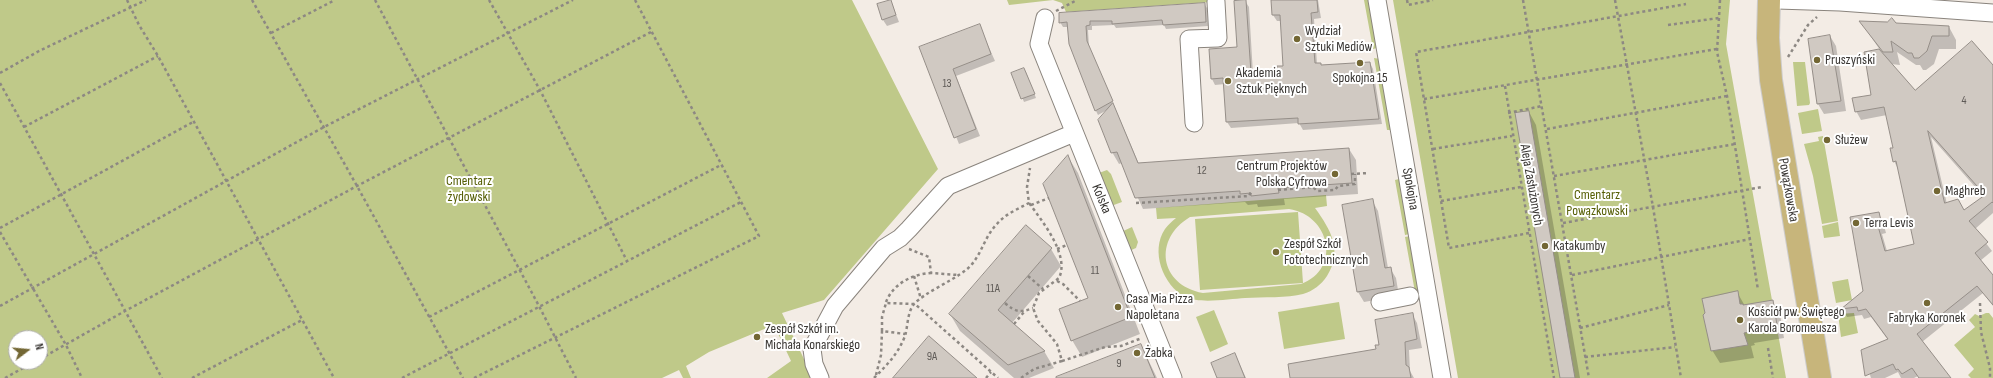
<!DOCTYPE html>
<html>
<head>
<meta charset="utf-8">
<style>
	body { margin:0 }
	#map { position:relative; width:1993px; height:378px; overflow:hidden; background:#f3ece5; font-family:"Sofia Sans Condensed",sans-serif }
	canvas { display:block }
	.north { position:absolute; left:8px; top:330px; width:40px; height:40px; box-sizing:border-box; background:#fff; border:1px solid #b0afad; border-radius:50%; rotate:74deg; font-size:11px; font-weight:700; line-height:16px; text-align:center; color:#393633 }
	.north::after { content:''; display:block; margin:auto; width:14px; height:18px; background:#736734; clip-path:polygon(50% 0,100% 100%,50% 72%,0 100%) }
</style>
</head>
<body>
<div id="map">
<canvas width="1993" height="378"></canvas>
<div class="north">N</div>
</div>
<script>
const context = document.querySelector('canvas').getContext('2d');
context.lineJoin = 'round';
function fillPath(path, color) { context.fillStyle = color; context.fill(path, 'evenodd'); }
function stroke(path, color, width, dash) { context.strokeStyle = color; context.lineWidth = width; context.lineCap = dash ? 'butt' : 'round'; context.setLineDash(dash || []); context.stroke(path); }
function write(font, color, halo, rows, align = 'center') {
  context.font = font + ' "Sofia Sans Condensed",sans-serif'; context.lineWidth = 4; context.setLineDash([]); context.textBaseline = 'middle'; context.strokeStyle = halo; context.fillStyle = color; for (const [text, x, y, turn = 0] of rows) {
    context.save(); context.translate(x, y); context.rotate((+turn || 0) * Math.PI / 180); context.textAlign = isNaN(turn) ? turn : align; if (halo) context.strokeText(text, 0, 0); context.fillText(text, 0, 0); context.restore();
  }
}
const green = new Path2D(`
	M 0,0 L 852,0 L 938,169 L 824,300 L 782,313 L 813,378 L 767,378 L 791,361 L 774,325 L 709,352 L 686,366 L 691,378 L 683,378 L 679,370 L 662,378 L 0,378 ZM 16,338 L 40,338 L 40,362 L 16,362 Z
	M 1007,0 L 1212,0 L 1212,2 L 1066,12 L 1062,3 L 1053,0 L 1009,5 Z
	M 1364,0 L 1370,0 L 1377,48 L 1373,49 Z
	M 1393,0 L 1730,0 L 1726,44 L 1786,378 L 1458,378 Z
	M 1374,58 L 1380,59 L 1391,130 L 1387,130 Z
	M 1793,62 L 1805,62 L 1810,103 L 1809,105 L 1797,106 Z
	M 1818,109 L 1822,131 L 1802,134 L 1798,113 Z
	M 1823,136 L 1838,221 L 1822,224 L 1813,176 L 1804,144 L 1819,141 L 1818,137 Z
	M 1107,170 L 1111,174 L 1122,202 L 1111,206 L 1099,173 Z
	M 1399,179 L 1410,234 L 1405,235 L 1395,180 Z
	M 1326,195 L 1327,206 L 1315,208 C 1331,230 1343,251 1327,276 C 1321,285 1313,291 1303,294 C 1288,298 1262,297 1245,298 C 1229,299 1200,304 1185,297 C 1163,285 1150,251 1165,229 C 1168,225 1172,221 1176,218 L 1157,219 L 1156,208 ZM 1289,209 C 1330,215 1342,269 1301,284 L 1203,293 C 1159,285 1153,239 1190,217 Z
	M 1298,212 L 1303,283 L 1200,290 L 1195,219 Z
	M 1838,222 L 1840,236 L 1824,238 L 1822,226 Z
	M 1132,227 L 1138,242 L 1136,248 L 1129,251 L 1121,232 Z
	M 1410,236 L 1419,288 L 1418,291 L 1415,292 L 1405,237 Z
	M 1848,279 L 1852,300 L 1836,303 L 1832,282 Z
	M 1339,302 L 1345,339 L 1284,349 L 1278,312 Z
	M 1214,310 L 1228,344 L 1210,352 L 1196,317 Z
	M 1854,313 L 1858,333 L 1841,337 L 1838,314 Z
	M 1986,313 L 1989,313 L 1993,318 L 1993,378 L 1971,378 L 1968,375 L 1974,369 L 1954,345 L 1975,327 L 1969,320 L 1975,314 L 1979,316 Z`);
const shadow = new Path2D(`
	M 1272,0 L 1318,0 L 1321,18 L 1314,19 L 1317,64 L 1321,66 L 1370,63 L 1373,69 L 1382,124 L 1303,130 L 1299,123 L 1231,128 L 1227,122 L 1225,84 L 1215,85 L 1212,79 L 1238,48 L 1245,1 L 1249,7 L 1253,74 L 1278,72 L 1284,66 L 1281,21 L 1277,21 L 1273,15 Z
	M 891,1 L 899,22 L 887,26 L 883,20 Z
	M 1204,4 L 1207,8 L 1208,26 L 1166,29 L 1164,25 L 1116,28 L 1114,25 L 1092,26 L 1092,30 L 1088,30 L 1089,47 L 1139,164 L 1349,149 L 1356,160 L 1358,194 L 1284,199 L 1285,205 L 1258,207 L 1257,204 L 1248,205 L 1245,202 L 1143,209 L 1122,163 L 1119,164 L 1112,152 L 1109,109 L 1098,115 L 1096,111 L 1070,44 L 1068,27 L 1063,27 L 1060,22 Z
	M 1861,22 L 1949,27 L 1956,40 L 1956,49 L 1939,49 L 1934,64 L 1926,70 L 1923,70 L 1920,65 L 1916,65 L 1897,52 L 1900,65 L 1891,64 L 1915,92 L 1993,67 L 1993,213 L 1975,229 L 1992,251 L 1980,261 L 1993,276 L 1993,306 L 1983,293 L 1922,342 L 1950,378 L 1919,378 L 1918,376 L 1914,378 L 1901,378 L 1898,372 L 1885,378 L 1871,378 L 1862,350 L 1888,340 L 1871,317 L 1864,319 L 1862,315 L 1847,317 L 1842,309 L 1864,291 L 1879,214 L 1883,222 L 1886,233 L 1882,234 L 1887,251 L 1915,245 L 1898,169 L 1894,161 L 1894,149 L 1887,115 L 1861,120 L 1856,111 L 1872,96 L 1865,52 L 1880,50 ZM 1931,137 L 1984,197 L 1964,211 L 1947,204 Z
	M 979,25 L 995,61 L 956,76 L 980,136 L 959,144 L 921,48 Z
	M 1830,36 L 1836,46 L 1846,111 L 1824,114 L 1818,104 L 1809,40 Z
	M 1026,72 L 1036,98 L 1024,102 L 1012,73 Z
	M 1529,112 L 1536,125 L 1580,378 L 1561,378 Z
	M 1068,157 L 1078,173 L 1140,334 L 1082,357 L 1072,340 L 1089,298 Z
	M 1372,200 L 1378,211 L 1388,268 L 1390,268 L 1396,278 L 1399,296 L 1364,302 L 1358,292 L 1343,205 Z
	M 1051,249 L 1061,266 L 1012,323 L 1044,351 L 1054,368 L 1029,378 L 1014,378 L 960,331 L 950,314 Z
	M 1737,292 L 1745,306 L 1772,301 L 1780,314 L 1784,338 L 1754,343 L 1755,345 L 1751,346 L 1754,358 L 1720,363 L 1712,350 Z
	M 1412,314 L 1417,323 L 1422,348 L 1409,350 L 1410,371 L 1414,378 L 1290,378 L 1377,350 Z
	M 1141,345 L 1157,378 L 1057,378 Z
	M 1235,354 L 1246,378 L 1218,378 Z`);
const building = new Path2D(`
	M 891,0 L 896,15 L 882,20 L 877,4 Z
	M 1246,0 L 1251,73 L 1277,71 L 1277,66 L 1283,66 L 1280,15 L 1272,15 L 1271,0 L 1317,0 L 1318,12 L 1311,13 L 1315,63 L 1321,63 L 1321,65 L 1370,62 L 1379,119 L 1298,124 L 1298,118 L 1226,122 L 1223,78 L 1211,79 L 1209,49 L 1237,47 L 1234,1 Z
	M 1205,3 L 1206,22 L 1163,25 L 1162,20 L 1112,24 L 1112,21 L 1090,21 L 1090,25 L 1086,26 L 1087,41 L 1113,101 L 1095,111 L 1069,44 L 1067,22 L 1059,23 L 1059,13 Z
	M 1892,18 L 1896,23 L 1949,26 L 1949,36 L 1932,36 L 1927,51 L 1919,58 L 1914,58 L 1912,53 L 1908,53 L 1891,41 L 1893,52 L 1883,52 L 1859,21 L 1887,22 Z
	M 980,24 L 991,54 L 953,69 L 976,129 L 954,138 L 919,47 Z
	M 1830,35 L 1841,101 L 1817,104 L 1808,39 Z
	M 1972,41 L 1993,65 L 1993,203 L 1992,202 L 1969,221 L 1988,242 L 1975,253 L 1993,275 L 1993,305 L 1977,286 L 1917,334 L 1951,378 L 1919,378 L 1912,368 L 1902,374 L 1898,369 L 1896,370 L 1893,364 L 1865,376 L 1861,350 L 1888,339 L 1866,309 L 1858,311 L 1857,307 L 1841,309 L 1863,291 L 1850,217 L 1879,212 L 1882,225 L 1878,226 L 1885,251 L 1914,244 L 1896,161 L 1893,162 L 1890,148 L 1893,148 L 1884,107 L 1855,112 L 1852,98 L 1871,95 L 1864,52 L 1879,49 L 1915,90 ZM 1928,131 L 1985,195 L 1964,210 L 1958,199 L 1945,203 Z
	M 1024,68 L 1035,94 L 1021,99 L 1011,73 Z
	M 1113,103 L 1138,163 L 1349,148 L 1352,183 L 1278,188 L 1279,193 L 1251,196 L 1251,193 L 1240,194 L 1240,191 L 1135,198 L 1117,152 L 1111,153 L 1098,120 Z
	M 1529,111 L 1575,378 L 1560,378 L 1515,113 Z
	M 1068,155 L 1131,317 L 1071,341 L 1059,309 L 1088,298 L 1043,184 Z
	M 1373,199 L 1385,268 L 1391,267 L 1394,286 L 1357,292 L 1342,205 Z
	M 1026,225 L 1052,248 L 998,310 L 1045,351 L 1008,365 L 949,314 Z
	M 1738,291 L 1740,304 L 1743,304 L 1743,305 L 1773,300 L 1777,325 L 1747,330 L 1748,332 L 1744,333 L 1748,345 L 1711,351 L 1703,315 L 1705,313 L 1702,299 Z
	M 1413,313 L 1417,339 L 1405,342 L 1406,365 L 1409,367 L 1411,378 L 1290,378 L 1288,364 L 1376,349 L 1375,345 L 1379,345 L 1375,320 Z
	M 929,336 L 977,378 L 893,378 Z
	M 1141,344 L 1155,378 L 1056,378 L 1056,377 Z
	M 1235,353 L 1245,378 L 1217,378 L 1211,363 Z`);
const path = new Path2D(`
	M 127,0 L 139,25 L 158,56 L 334,378
	M 252,0 L 357,186 L 463,378
	M 375,0 L 539,306 L 576,378
	M 489,0 L 540,90 L 627,261
	M 1407,0 L 1408,5 L 1433,0
	M 1523,0 L 1589,378
	M 1615,0 L 1653,207 L 1681,378
	M 1720,0 L 1717,52 L 1727,96 L 1758,290
	M 1056,11 L 1077,0
	M 1668,25 L 1719,18
	M 271,33 L 335,0
	M 1788,57 L 1808,25 L 1817,17
	M 0,73 L 39,51 L 146,0
	M 0,83 L 162,378
	M 1505,86 L 1554,378
	M 1424,99 L 1717,49
	M 1508,113 L 1542,106
	M 24,127 L 158,56
	M 1547,129 L 1727,96
	M 1433,149 L 1512,136
	M 1351,174 L 1369,173
	M 1554,176 L 1735,144
	M 1278,190 L 1313,187 L 1317,191 L 1335,190 L 1338,186 L 1355,184 L 1355,174
	M 1441,201 L 1521,187
	M 1136,203 L 1249,196 L 1251,192
	M 1031,205 L 1049,198
	M 1563,223 L 1762,187
	M 0,228 L 193,122
	M 0,232 L 66,345 L 82,378
	M 1529,233 L 1449,248 L 1416,52 L 1686,4
	M 909,249 L 929,257 L 931,273 L 958,275
	M 1057,249 L 1067,245
	M 1572,275 L 1750,239
	M 914,276 L 921,299
	M 1028,276 L 1043,289
	M 1057,281 L 1063,284 L 1080,301
	M 886,302 C 893,284 912,274 931,273
	M 1005,303 C 1015,312 1020,313 1033,308
	M 1980,303 L 1981,332 L 1990,368 L 1990,378
	M 0,306 L 324,127 L 573,0
	M 429,317 L 721,165
	M 1014,324 L 1024,312
	M 1580,328 L 1669,305
	M 882,331 L 882,317 L 886,303 L 915,304 L 998,378
	M 1768,348 L 1773,378
	M 1585,357 L 1675,347
	M 40,359 L 125,311 L 357,186 L 651,32
	M 1062,361 L 1105,347 L 1121,346 L 1142,338
	M 876,375 L 881,355 L 882,331 L 905,334
	M 5,378 L 34,362
	M 192,378 L 302,320
	M 402,378 L 741,202
	M 474,378 L 759,236 L 635,0
	M 874,378 C 887,365 898,354 905,336 C 908,326 907,313 914,304 C 924,293 952,281 966,270 C 981,258 983,239 996,225 C 1005,214 1018,209 1029,203 L 1027,187 L 1030,168
	M 986,378 L 991,372
	M 1021,378 L 1034,369 L 1062,361 L 1057,344 L 1038,321 L 1033,308 L 1039,293 L 1059,278 C 1070,255 1042,221 1029,203`);
const minor = new Path2D(`
	M 1377,0 L 1442,378
	M 1777,0 L 1840,2 L 1993,13
	M 1045,18 L 1039,44 L 1173,378
	M 1194,123 L 1189,39 L 1218,38 L 1216,2
	M 1380,302 L 1410,296
	M 820,378 L 814,364 L 812,349 L 835,306 L 884,248 L 900,238 L 909,229 L 948,186 L 1074,133`);
const major = new Path2D(`
	M 1769,0 L 1768,38 L 1771,80 L 1820,378`);
const markers = [
	[1297,39,4,"#736734"],
	[1817,60,4,"#736734"],
	[1360,63,4,"#736734"],
	[1228,81,4,"#736734"],
	[1827,140,4,"#736734"],
	[1335,174,4,"#736734"],
	[1937,191,4,"#736734"],
	[1856,223,4,"#736734"],
	[1545,246,4,"#736734"],
	[1276,252,4,"#736734"],
	[1927,303,4,"#736734"],
	[1118,307,4,"#736734"],
	[1740,320,4,"#736734"],
	[757,337,4,"#736734"],
	[1137,353,4,"#736734"]
];
const numberNames = [
	["13",947,84],
	["4",1964,101],
	["12",1202,171],
	["11",1095,271],
	["11A",993,289],
	["9A",932,357],
	["9",1119,364]
];
const poiNames = [
	["Wydział",1305,31],
	["Sztuki Mediów",1305,47],
	["Pruszyński",1825,60],
	["Akademia",1236,73],
	["Sztuk Pięknych",1236,89],
	["Spokojna 15",1360,78,"center"],
	["Służew",1835,140],
	["Centrum Projektów",1327,166,"right"],
	["Polska Cyfrowa",1327,182,"right"],
	["Maghreb",1945,191],
	["Terra Levis",1864,223],
	["Zespół Szkół",1284,244],
	["Fototechnicznych",1284,260],
	["Katakumby",1553,246],
	["Casa Mia Pizza",1126,299],
	["Napoletana",1126,315],
	["Kościół pw. Świętego",1748,312],
	["Karola Boromeusza",1748,328],
	["Fabryka Koronek",1927,318,"center"],
	["Zespół Szkół im.",765,329],
	["Michała Konarskiego",765,345],
	["Żabka",1145,353]
];
const parkNames = [
	["Cmentarz",469,181],
	["żydowski",469,197],
	["Cmentarz",1597,195],
	["Powązkowski",1597,211]
];
const streetNames = [
	["Aleja Zasłużonych",1531,185,80],
	["Spokojna",1410,189,80],
	["Powązkowska",1788,190,80],
	["Kolska",1101,199,68]
];
fillPath(green, '#bfc989');
fillPath(shadow, '#0003');
fillPath(building, '#d0c9c2');
stroke(building, '#958e88', 1);
stroke(minor, '#8a847d', 19);
stroke(major, '#cccbca', 24);
stroke(path, '#8d8883', 2.5, [3, 3]);
stroke(minor, '#fff', 17);
stroke(major, '#c7b57b', 22);
for (const [x, y, r, color] of markers) { const dot = new Path2D(); dot.arc(x, y, r, 0, 2 * Math.PI); context.fillStyle = color; context.fill(dot); stroke(dot, '#fff', 1.5); }
write('12px', '#5f5b57', null, numberNames);
write('14px', '#393633', '#fff', poiNames, 'left');
write('14px', '#565e05', '#fff', parkNames);
write('14px', '#393633', '#fff', streetNames);
</script>
</body>
</html>
